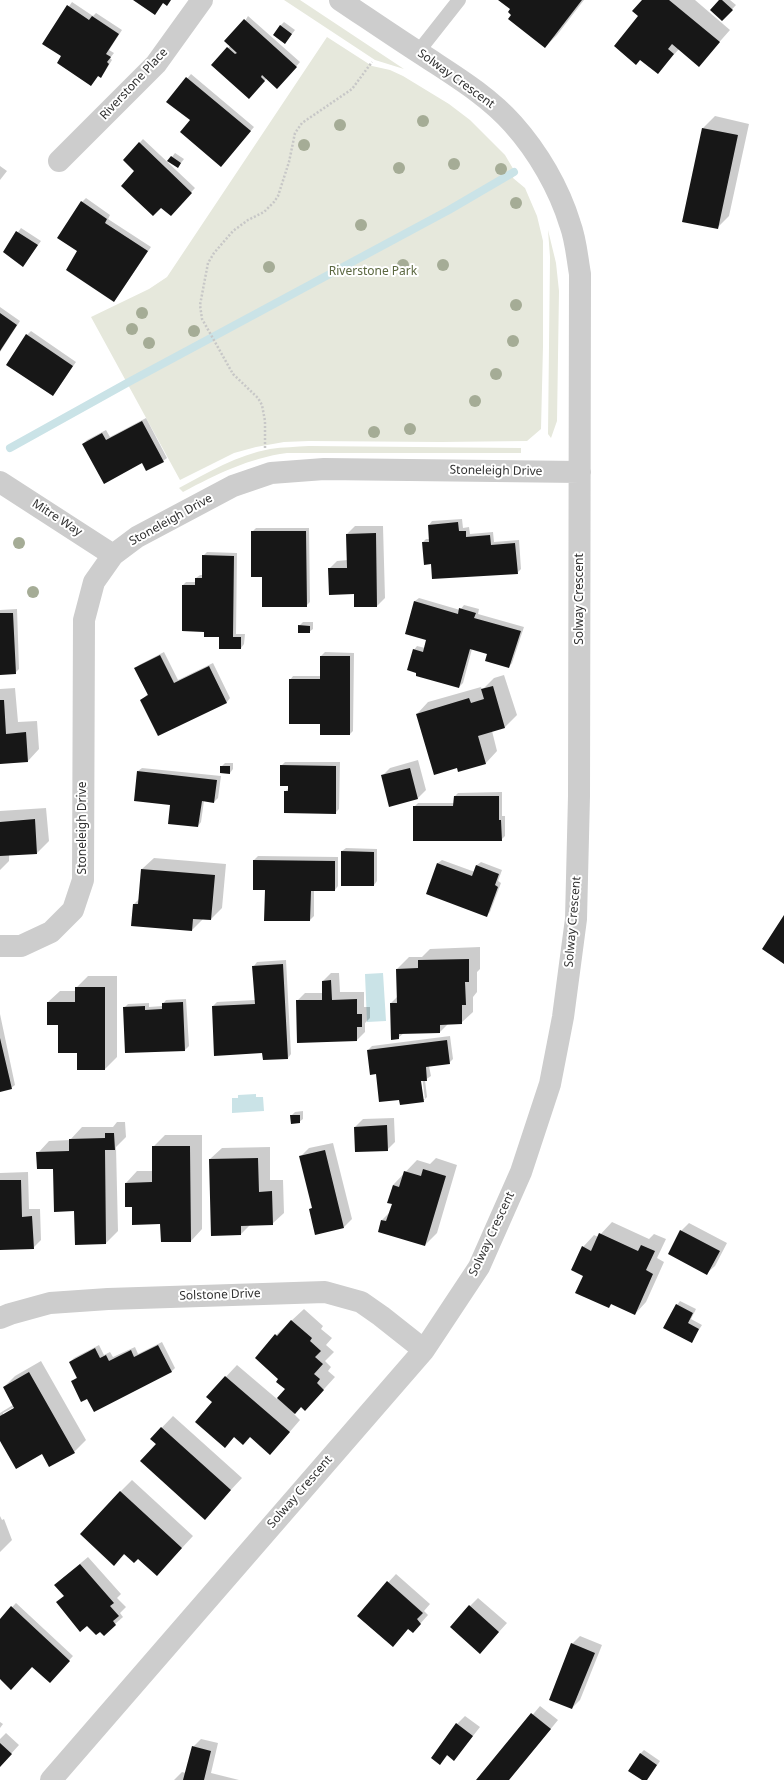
<!DOCTYPE html>
<html>
<head>
<meta charset="utf-8">
<style>
	body { margin:0 }
	canvas { display:block; background:#fff }
</style>
</head>
<body>
<canvas width="784" height="1780"></canvas>
<script>
const context = document.querySelector('canvas').getContext('2d');
context.lineJoin = 'round';
function fillPath(path, color) { context.fillStyle = color; context.fill(path, 'evenodd'); }
function stroke(path, color, width, dash) { context.strokeStyle = color; context.lineWidth = width; context.lineCap = dash ? 'butt' : 'round'; context.setLineDash(dash || []); context.stroke(path); }
function write(font, color, halo, rows, align = 'center') {
  context.font = font + ' "Noto Sans",sans-serif'; context.lineWidth = 4; context.setLineDash([]); context.textBaseline = 'middle'; context.strokeStyle = halo; context.fillStyle = color; for (const [text, x, y, turn = 0] of rows) {
    context.save(); context.translate(x, y); context.rotate((+turn || 0) * Math.PI / 180); context.textAlign = isNaN(turn) ? turn : align; if (halo) context.strokeText(text, 0, 0); context.fillText(text, 0, 0); context.restore();
  }
}
const green = new Path2D(`
	M 284,0 L 300,0 L 404,69 L 375,60 Z
	M 327,37 L 372,66 L 390,70 L 403,76 L 449,104 L 470,120 L 505,155 L 515,172 L 513,178 L 525,188 L 537,216 L 543,241 L 543,346 L 541,429 L 527,441 L 441,442 L 309,441 L 284,442 L 256,447 L 234,453 L 180,480 L 91,317 L 149,289 L 167,277 Z
	M 548,230 L 556,263 L 559,291 L 557,421 L 551,438 L 548,434 L 550,257 Z
	M 309,446 L 521,448 L 521,453 L 287,453 C 249,458 217,474 183,492 L 179,488 C 209,472 237,455 270,449 C 283,447 296,447 309,446 Z`);
const water = new Path2D(`
	M 383,973 L 386,1021 L 367,1022 L 365,974 Z
	M 256,1094 L 256,1097 L 263,1097 L 264,1111 L 232,1113 L 232,1098 L 238,1098 L 238,1095 Z`);
const shadow = new Path2D(`
	M 500,0 L 584,0 L 557,35 L 545,47 L 513,15 L 512,9 Z
	M 643,0 L 695,0 L 730,30 L 699,65 L 679,49 L 658,72 L 640,16 Z
	M 721,0 L 730,0 L 736,5 L 722,20 Z
	M 72,2 L 93,16 L 96,13 L 122,30 L 109,50 L 114,53 L 110,58 L 112,60 L 104,73 L 100,76 L 99,75 L 91,85 L 63,56 L 43,44 Z
	M 248,16 L 300,62 L 281,84 L 267,78 L 252,94 L 212,65 L 230,46 Z
	M 284,22 L 295,30 L 288,39 L 280,26 Z
	M 191,74 L 254,127 L 225,161 L 191,120 L 168,101 Z
	M 715,116 L 749,124 L 729,216 L 717,228 L 683,221 L 703,128 Z
	M 143,139 L 195,188 L 174,211 L 124,160 Z
	M 175,153 L 184,159 L 178,167 L 172,157 Z
	M 0,166 L 7,171 L 0,180 Z
	M 86,198 L 110,215 L 108,219 L 151,247 L 114,301 L 78,251 L 82,202 Z
	M 21,228 L 41,241 L 23,265 L 4,252 Z
	M 0,307 L 20,321 L 0,352 Z
	M 31,331 L 76,362 L 56,391 L 27,335 Z
	M 146,418 L 167,458 L 163,461 L 143,462 L 83,444 L 87,440 L 106,430 L 110,437 Z
	M 462,519 L 463,528 L 469,527 L 470,534 L 493,532 L 494,542 L 519,540 L 521,569 L 517,573 L 432,563 L 423,542 L 426,539 L 430,539 L 429,525 L 432,521 Z
	M 355,526 L 383,526 L 385,598 L 377,606 L 355,593 L 329,569 L 337,561 L 348,560 L 347,534 Z
	M 256,528 L 309,528 L 310,602 L 306,606 L 263,576 L 252,532 Z
	M 207,552 L 237,553 L 236,634 L 245,634 L 244,644 L 241,648 L 220,636 L 205,631 L 183,585 L 186,582 L 196,582 L 196,578 L 200,575 L 203,575 L 203,556 Z
	M 419,598 L 460,610 L 464,605 L 479,609 L 478,614 L 524,627 L 512,663 L 509,667 L 489,653 L 472,649 L 463,683 L 459,687 L 414,650 L 417,646 L 425,648 L 427,639 L 415,601 Z
	M 17,609 L 19,669 L 15,673 L 0,674 L 0,610 Z
	M 303,622 L 313,622 L 313,629 L 309,632 L 299,626 Z
	M 164,652 L 178,680 L 213,663 L 230,698 L 227,702 L 158,735 L 141,700 L 148,694 L 136,668 L 139,665 Z
	M 325,652 L 354,653 L 353,731 L 350,734 L 321,723 L 290,680 L 293,676 L 321,676 L 321,656 Z
	M 504,675 L 517,715 L 505,727 L 492,731 L 497,751 L 486,763 L 459,771 L 458,767 L 417,714 L 428,702 L 481,687 L 482,690 L 494,678 Z
	M 15,688 L 18,722 L 37,721 L 39,749 L 28,761 L 0,763 L 0,689 Z
	M 418,760 L 426,790 L 418,798 L 390,805 L 382,776 L 390,768 Z
	M 285,762 L 340,762 L 339,809 L 335,813 L 285,792 L 289,788 L 281,766 Z
	M 225,763 L 233,763 L 233,769 L 230,773 L 221,767 Z
	M 142,768 L 221,776 L 218,798 L 214,802 L 204,801 L 201,822 L 198,826 L 171,805 L 138,771 Z
	M 502,792 L 502,816 L 505,816 L 505,836 L 501,840 L 414,807 L 418,803 L 454,803 L 455,796 L 458,793 Z
	M 46,808 L 49,841 L 37,853 L 9,855 L 9,861 L 0,870 L 0,811 Z
	M 346,848 L 377,849 L 377,881 L 374,885 L 342,851 Z
	M 258,856 L 338,857 L 338,886 L 335,890 L 314,890 L 314,916 L 310,920 L 266,889 L 254,889 L 254,860 Z
	M 154,858 L 226,864 L 222,908 L 211,919 L 203,919 L 192,930 L 134,904 L 140,898 L 142,869 Z
	M 442,860 L 475,872 L 477,865 L 481,862 L 502,870 L 498,881 L 501,883 L 490,912 L 486,916 L 427,893 L 438,863 Z
	M 480,947 L 480,969 L 477,972 L 477,992 L 473,997 L 473,1012 L 461,1023 L 448,1024 L 440,1032 L 404,1033 L 398,1038 L 391,1003 L 398,996 L 397,969 L 409,957 L 422,957 L 430,949 Z
	M 286,960 L 291,1054 L 288,1058 L 263,1052 L 213,1006 L 217,1002 L 255,1000 L 254,966 L 257,962 Z
	M 331,973 L 339,973 L 340,992 L 364,992 L 364,1007 L 370,1007 L 370,1018 L 365,1023 L 365,1032 L 357,1040 L 297,1001 L 305,993 L 323,993 L 323,981 Z
	M 88,976 L 117,976 L 117,1057 L 105,1069 L 78,1069 L 78,1052 L 59,1024 L 48,1002 L 60,991 L 76,991 L 76,988 Z
	M 186,999 L 189,1046 L 185,1050 L 124,1008 L 128,1004 L 149,1003 L 149,1007 L 163,1006 L 163,1004 L 166,1000 Z
	M 0,1014 L 15,1085 L 11,1088 L 0,1091 Z
	M 450,1036 L 453,1059 L 449,1063 L 429,1066 L 431,1076 L 425,1080 L 427,1097 L 423,1101 L 400,1099 L 377,1073 L 368,1050 L 372,1046 ZM 420,1076 L 422,1076 L 425,1099 L 423,1099 Z
	M 303,1111 L 303,1119 L 299,1122 L 291,1116 L 295,1112 Z
	M 394,1118 L 395,1142 L 387,1150 L 355,1127 L 363,1119 Z
	M 117,1122 L 125,1122 L 126,1137 L 116,1147 L 118,1231 L 106,1243 L 76,1244 L 75,1210 L 54,1168 L 38,1153 L 49,1141 L 70,1140 L 82,1127 L 113,1127 Z
	M 165,1135 L 202,1135 L 202,1229 L 191,1241 L 161,1223 L 126,1183 L 137,1171 L 153,1171 L 153,1147 Z
	M 333,1143 L 352,1219 L 344,1227 L 310,1210 L 313,1207 L 301,1156 L 309,1148 Z
	M 270,1147 L 270,1180 L 283,1180 L 284,1213 L 272,1224 L 250,1225 L 241,1234 L 212,1235 L 210,1159 L 222,1148 Z
	M 436,1158 L 457,1165 L 437,1233 L 425,1245 L 382,1220 L 390,1212 L 393,1203 L 389,1202 L 393,1185 L 417,1160 L 430,1164 Z
	M 28,1172 L 29,1209 L 40,1209 L 41,1240 L 33,1248 L 0,1249 L 0,1173 Z
	M 612,1222 L 649,1239 L 654,1234 L 666,1239 L 657,1258 L 664,1262 L 646,1302 L 635,1314 L 612,1303 L 609,1307 L 584,1276 L 583,1247 L 594,1235 L 598,1237 Z
	M 689,1223 L 727,1243 L 715,1266 L 707,1273 L 681,1231 Z
	M 680,1301 L 696,1309 L 691,1319 L 702,1325 L 691,1342 L 677,1305 Z
	M 304,1309 L 323,1326 L 321,1329 L 332,1338 L 326,1345 L 334,1352 L 325,1361 L 331,1367 L 328,1371 L 335,1377 L 305,1410 L 302,1406 L 294,1414 L 300,1420 L 281,1442 L 250,1437 L 235,1436 L 224,1447 L 214,1402 L 207,1397 L 237,1365 L 277,1399 L 286,1389 L 280,1379 L 276,1335 Z
	M 162,1342 L 175,1368 L 171,1372 L 88,1397 L 72,1382 L 77,1377 L 70,1362 L 74,1358 L 99,1345 L 104,1355 L 110,1352 L 113,1357 L 135,1347 L 138,1354 Z
	M 41,1361 L 86,1440 L 74,1452 L 42,1453 L 0,1439 L 0,1413 L 13,1405 L 4,1387 L 15,1376 ZM 18,1405 L 3,1416 L 3,1413 Z
	M 173,1416 L 242,1478 L 214,1508 L 151,1439 Z
	M 132,1480 L 193,1536 L 168,1563 L 125,1554 L 114,1564 L 120,1492 Z
	M 0,1516 L 2,1520 L 4,1519 L 12,1540 L 0,1552 Z
	M 88,1557 L 121,1594 L 117,1598 L 126,1607 L 120,1613 L 123,1617 L 115,1624 L 100,1631 L 87,1624 L 58,1602 L 64,1596 L 63,1578 Z
	M 396,1574 L 430,1604 L 424,1611 L 428,1615 L 420,1624 L 409,1628 L 400,1638 L 358,1615 Z
	M 478,1598 L 507,1623 L 488,1644 L 470,1606 Z
	M 16,1603 L 73,1656 L 53,1678 L 32,1666 L 0,1677 L 0,1620 Z
	M 580,1636 L 602,1645 L 580,1700 L 572,1708 L 572,1644 Z
	M 540,1706 L 558,1720 L 509,1780 L 478,1780 Z
	M 465,1716 L 480,1727 L 454,1760 L 448,1755 L 440,1763 L 457,1724 Z
	M 0,1722 L 3,1724 L 0,1728 Z
	M 6,1733 L 19,1745 L 0,1766 L 0,1739 Z
	M 201,1739 L 218,1743 L 211,1773 L 239,1780 L 174,1780 L 182,1772 L 186,1773 L 193,1747 Z
	M 644,1750 L 660,1761 L 647,1780 L 644,1780 L 640,1754 Z`);
const stream = new Path2D(`
	M 10,448 L 127,383 L 449,210 L 514,172`);
const building = new Path2D(`
	M 133,0 L 171,0 L 167,6 L 163,3 L 155,15 Z
	M 498,0 L 582,0 L 545,48 L 508,19 L 511,15 L 508,12 L 510,9 Z
	M 642,0 L 669,0 L 720,42 L 699,67 L 672,44 L 668,49 L 674,54 L 658,74 L 640,60 L 636,65 L 614,46 L 638,16 L 632,11 Z
	M 719,0 L 722,0 L 733,10 L 722,21 L 710,10 Z
	M 67,5 L 89,20 L 92,16 L 119,34 L 106,54 L 111,57 L 107,62 L 109,64 L 101,78 L 98,76 L 91,86 L 57,63 L 61,56 L 42,44 Z
	M 244,19 L 297,67 L 277,89 L 262,75 L 261,77 L 265,81 L 249,99 L 211,65 L 227,47 L 235,54 L 237,53 L 224,41 Z
	M 280,25 L 292,34 L 285,44 L 273,35 Z
	M 186,77 L 251,131 L 221,167 L 180,132 L 190,120 L 166,102 Z
	M 702,128 L 738,135 L 718,229 L 682,222 Z
	M 139,142 L 192,193 L 171,216 L 161,208 L 153,216 L 121,186 L 134,171 L 123,160 Z
	M 171,156 L 181,163 L 178,168 L 167,161 Z
	M 81,201 L 107,219 L 105,223 L 148,251 L 114,302 L 66,270 L 77,251 L 57,238 Z
	M 16,231 L 38,245 L 23,267 L 3,252 Z
	M 0,313 L 17,325 L 0,351 Z
	M 26,334 L 73,366 L 53,396 L 6,365 Z
	M 142,421 L 164,462 L 146,471 L 142,463 L 104,484 L 82,444 L 102,433 L 106,440 Z
	M 458,522 L 459,531 L 466,531 L 466,537 L 490,535 L 491,545 L 515,543 L 518,574 L 432,579 L 431,564 L 424,565 L 422,542 L 429,542 L 428,525 Z
	M 251,531 L 306,531 L 307,607 L 262,607 L 262,577 L 251,577 Z
	M 376,533 L 377,607 L 354,607 L 354,594 L 329,595 L 328,568 L 347,568 L 346,534 Z
	M 202,555 L 234,556 L 233,637 L 241,637 L 241,649 L 219,649 L 219,637 L 204,637 L 204,632 L 182,631 L 182,585 L 195,585 L 195,578 L 202,578 Z
	M 414,601 L 458,614 L 459,608 L 476,613 L 474,618 L 521,631 L 509,668 L 485,661 L 487,654 L 470,649 L 459,688 L 416,676 L 416,673 L 407,670 L 413,649 L 423,652 L 426,640 L 405,634 Z
	M 0,613 L 13,613 L 16,674 L 0,675 Z
	M 298,625 L 310,626 L 310,633 L 298,633 Z
	M 160,655 L 174,683 L 209,666 L 227,703 L 158,736 L 140,700 L 148,695 L 134,668 Z
	M 320,656 L 350,656 L 350,735 L 320,735 L 320,724 L 289,724 L 289,679 L 320,679 Z
	M 493,686 L 505,728 L 478,736 L 486,764 L 458,772 L 457,768 L 434,775 L 416,714 L 469,698 L 471,703 L 484,699 L 481,689 Z
	M 0,700 L 4,700 L 6,734 L 26,732 L 28,762 L 0,764 Z
	M 280,765 L 336,766 L 336,814 L 284,813 L 284,791 L 288,791 L 288,786 L 280,786 Z
	M 220,766 L 230,766 L 230,774 L 220,773 Z
	M 410,768 L 418,799 L 389,807 L 381,775 Z
	M 137,771 L 217,780 L 214,803 L 202,801 L 198,827 L 168,824 L 170,805 L 134,801 Z
	M 454,796 L 499,796 L 499,820 L 501,820 L 502,841 L 413,841 L 413,806 L 453,806 Z
	M 35,819 L 37,854 L 0,856 L 0,822 Z
	M 341,851 L 374,852 L 374,886 L 341,886 Z
	M 253,860 L 335,861 L 335,891 L 311,891 L 310,921 L 264,921 L 265,890 L 253,890 Z
	M 437,863 L 472,876 L 476,865 L 499,874 L 495,885 L 498,887 L 487,917 L 426,894 Z
	M 141,869 L 215,875 L 211,920 L 193,919 L 192,931 L 131,926 L 133,904 L 138,904 Z
	M 784,915 L 784,964 L 762,949 Z
	M 469,959 L 469,982 L 465,982 L 466,1005 L 462,1005 L 462,1024 L 440,1025 L 440,1033 L 399,1034 L 399,1039 L 391,1040 L 390,1003 L 397,1003 L 396,969 L 418,968 L 418,960 Z
	M 283,964 L 288,1059 L 263,1060 L 262,1053 L 214,1056 L 212,1006 L 255,1004 L 252,966 Z
	M 331,980 L 332,1000 L 357,999 L 357,1014 L 362,1014 L 362,1027 L 357,1027 L 357,1041 L 297,1043 L 296,1000 L 322,1000 L 322,981 Z
	M 75,987 L 105,987 L 105,1070 L 77,1070 L 77,1053 L 58,1053 L 58,1025 L 47,1025 L 47,1002 L 75,1002 Z
	M 183,1002 L 185,1051 L 125,1053 L 123,1007 L 145,1006 L 145,1010 L 162,1009 L 162,1003 Z
	M 0,1038 L 12,1089 L 0,1092 Z
	M 447,1040 L 450,1064 L 426,1067 L 427,1081 L 421,1081 L 424,1102 L 400,1105 L 399,1100 L 379,1102 L 376,1074 L 370,1075 L 367,1050 Z
	M 290,1115 L 300,1115 L 300,1123 L 291,1124 Z
	M 387,1125 L 388,1151 L 355,1152 L 354,1127 Z
	M 105,1133 L 114,1133 L 115,1150 L 105,1150 L 106,1244 L 75,1245 L 74,1211 L 54,1212 L 53,1169 L 37,1169 L 36,1152 L 69,1151 L 69,1139 L 105,1138 Z
	M 152,1146 L 190,1146 L 191,1242 L 161,1242 L 160,1224 L 132,1225 L 132,1207 L 125,1207 L 125,1183 L 152,1182 Z
	M 325,1150 L 344,1228 L 315,1235 L 309,1209 L 312,1208 L 299,1156 Z
	M 258,1158 L 259,1192 L 272,1191 L 273,1225 L 241,1226 L 241,1235 L 211,1236 L 209,1159 Z
	M 423,1169 L 446,1176 L 425,1246 L 378,1232 L 381,1220 L 386,1221 L 392,1204 L 387,1203 L 393,1185 L 399,1187 L 404,1171 L 421,1176 Z
	M 0,1180 L 21,1180 L 22,1217 L 32,1216 L 34,1249 L 0,1250 Z
	M 680,1230 L 720,1251 L 707,1275 L 668,1254 Z
	M 599,1233 L 638,1251 L 641,1245 L 655,1251 L 646,1270 L 653,1274 L 635,1315 L 611,1304 L 609,1308 L 575,1293 L 583,1276 L 571,1270 L 582,1246 L 591,1251 Z
	M 676,1304 L 693,1313 L 688,1323 L 699,1329 L 692,1343 L 663,1328 Z
	M 291,1320 L 312,1338 L 310,1341 L 321,1351 L 315,1357 L 323,1364 L 314,1374 L 320,1379 L 317,1383 L 324,1390 L 305,1411 L 301,1407 L 295,1414 L 277,1398 L 285,1389 L 276,1382 L 278,1379 L 255,1358 L 275,1334 L 277,1336 Z
	M 158,1345 L 172,1372 L 94,1412 L 87,1399 L 81,1402 L 71,1381 L 77,1378 L 69,1362 L 95,1348 L 100,1358 L 106,1355 L 109,1361 L 131,1350 L 134,1357 Z
	M 29,1372 L 75,1453 L 49,1467 L 42,1454 L 16,1469 L 0,1441 L 0,1416 L 14,1408 L 3,1387 Z
	M 225,1376 L 290,1432 L 270,1455 L 250,1437 L 243,1445 L 234,1437 L 225,1448 L 195,1422 L 212,1402 L 206,1397 Z
	M 161,1427 L 231,1490 L 205,1520 L 140,1461 L 156,1444 L 150,1439 Z
	M 120,1491 L 182,1548 L 157,1576 L 138,1559 L 134,1563 L 124,1554 L 114,1566 L 80,1534 Z
	M 80,1564 L 114,1603 L 110,1606 L 119,1616 L 113,1621 L 116,1625 L 104,1636 L 100,1632 L 96,1635 L 87,1626 L 80,1632 L 56,1602 L 64,1596 L 54,1585 Z
	M 387,1581 L 423,1613 L 417,1619 L 421,1624 L 413,1633 L 408,1629 L 393,1647 L 357,1616 Z
	M 469,1605 L 499,1632 L 480,1654 L 450,1627 Z
	M 11,1606 L 70,1661 L 50,1683 L 32,1667 L 11,1690 L 0,1679 L 0,1619 Z
	M 571,1643 L 595,1653 L 572,1709 L 549,1700 Z
	M 531,1713 L 551,1729 L 509,1780 L 476,1780 Z
	M 456,1723 L 473,1736 L 454,1761 L 447,1755 L 440,1765 L 431,1758 Z
	M 0,1743 L 12,1754 L 0,1767 Z
	M 192,1746 L 211,1751 L 204,1780 L 183,1780 Z
	M 640,1753 L 657,1765 L 647,1780 L 642,1780 L 628,1771 Z`);
const path = new Path2D(`
	M 265,448 L 265,421 L 262,405 L 258,398 L 233,374 L 202,319 L 200,305 L 208,263 L 214,253 L 233,231 L 248,220 L 264,212 L 274,202 L 278,196 L 289,162 L 295,133 L 302,123 L 352,89 L 372,62`);
const service = new Path2D(`
	M 418,52 L 459,0`);
const minor = new Path2D(`
	M 59,161 L 156,64 L 202,0
	M 0,482 L 113,555
	M 0,946 L 21,946 L 51,932 L 73,910 L 83,880 L 84,620 L 94,582 L 113,555 L 137,537 L 233,486 L 271,473 L 324,469 L 580,472
	M 0,1318 L 10,1314 L 50,1303 L 108,1299 L 325,1292 L 361,1302 L 381,1316 L 424,1350
	M 51,1780 L 424,1350 L 479,1267 L 521,1172 L 550,1084 L 563,1017 L 576,919 L 579,796 L 580,274 C 577,257 576,240 570,224 C 559,188 538,152 513,124 C 489,97 458,78 429,59 C 399,40 370,20 340,0`);
const trees = [
	[423,121],
	[340,125],
	[304,145],
	[454,164],
	[399,168],
	[501,169],
	[516,203],
	[361,225],
	[403,265],
	[443,265],
	[269,267],
	[516,305],
	[142,313],
	[132,329],
	[194,331],
	[513,341],
	[149,343],
	[496,374],
	[475,401],
	[410,429],
	[374,432],
	[19,543],
	[33,592]
];
const streetNames = [
	["Solway Crescent",456,79,36],
	["Riverstone Place",134,84,-47],
	["Stoneleigh Drive",496,471,1],
	["Mitre Way",57,518,33],
	["Stoneleigh Drive",171,520,-29],
	["Solway Crescent",580,599,-90],
	["Stoneleigh Drive",83,828,-90],
	["Solway Crescent",573,922,-85],
	["Solway Crescent",492,1234,-65],
	["Solstone Drive",220,1295,-2],
	["Solway Crescent",300,1492,-49]
];
const parkNames = [
	["Riverstone Park",373,272]
];
fillPath(green, '#e6e8dc');
fillPath(water, '#cae3e7');
fillPath(shadow, '#0003');
stroke(stream, '#cae3e7', 8);
fillPath(building, '#171717');
stroke(path, '#c7c7c7', 2.5, [2, 2]);
stroke(service, '#cdcdcd', 14);
stroke(minor, '#cdcdcd', 22);
context.fillStyle = '#a5ac96';
for (const [x, y] of trees) { context.beginPath(); context.arc(x, y, 6, 0, 2 * Math.PI); context.fill(); }
write('12px', '#303030', '#fff', streetNames);
write('12px', '#5c6841', '#fff', parkNames);
</script>
</body>
</html>
